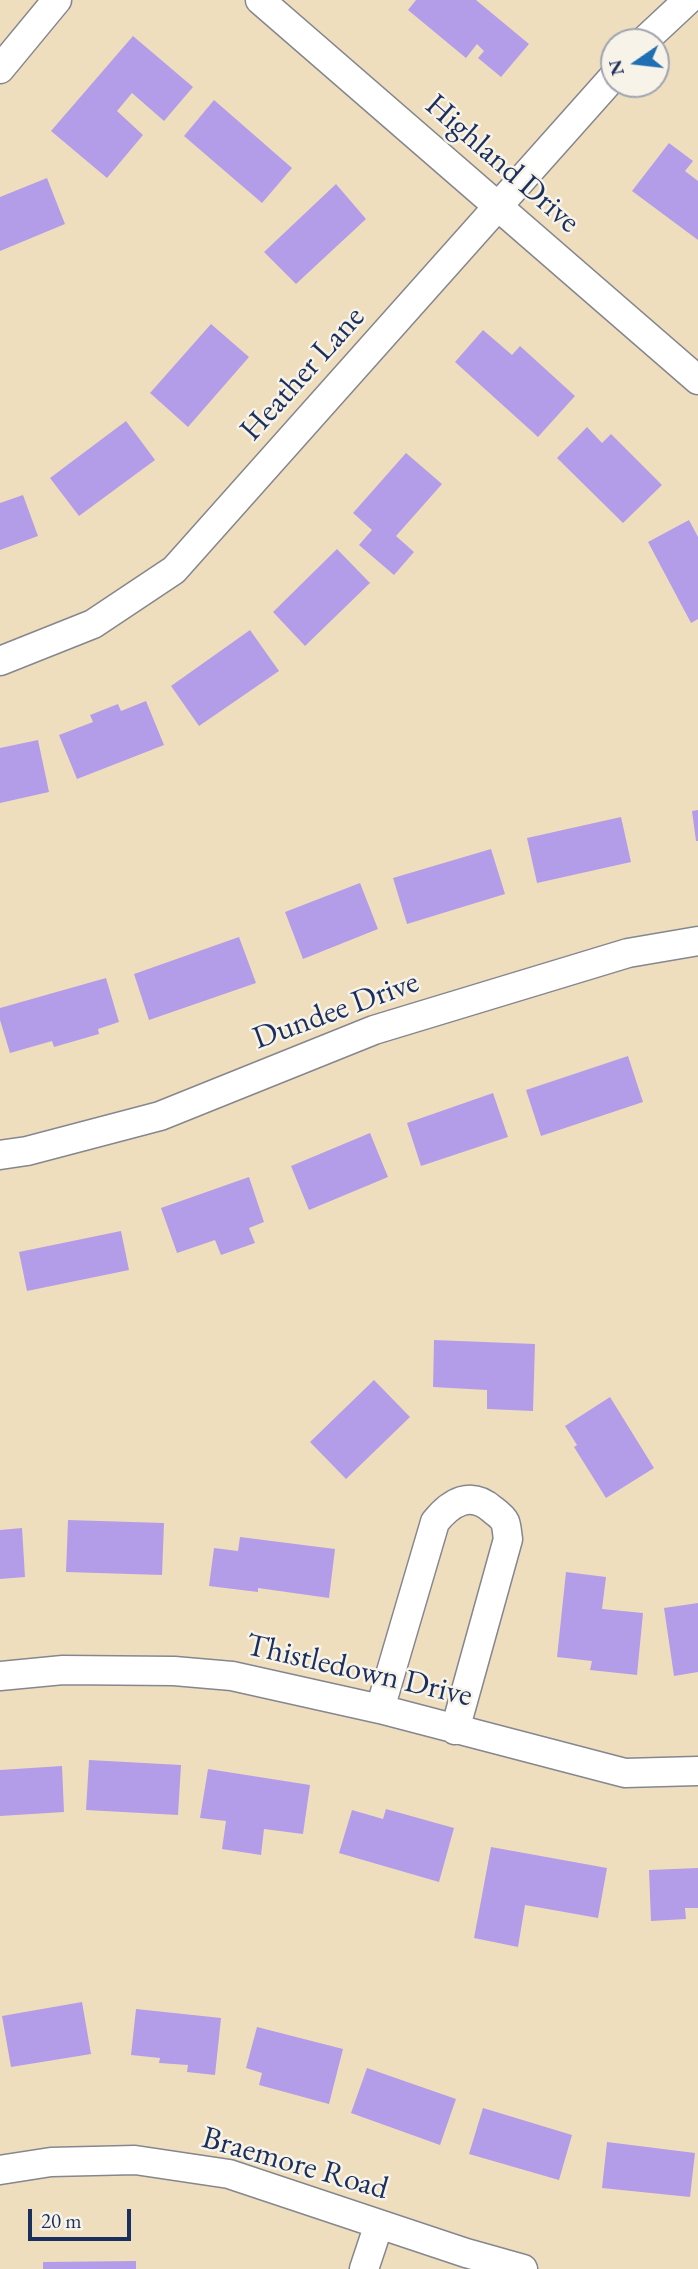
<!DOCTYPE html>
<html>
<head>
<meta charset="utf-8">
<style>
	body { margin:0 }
	#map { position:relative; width:698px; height:2269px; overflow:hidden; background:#efdebd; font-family:"EB Garamond",serif }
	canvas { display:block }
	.north { position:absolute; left:600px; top:28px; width:70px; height:70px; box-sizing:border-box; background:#f7f3e8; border:2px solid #9fa5b1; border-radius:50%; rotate:256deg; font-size:19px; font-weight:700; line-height:28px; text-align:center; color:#1b2f5e }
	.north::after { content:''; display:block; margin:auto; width:24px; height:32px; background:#1f6fb2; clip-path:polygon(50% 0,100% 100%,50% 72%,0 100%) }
	.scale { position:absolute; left:28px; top:2209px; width:103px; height:32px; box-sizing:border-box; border:4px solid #1b2f5e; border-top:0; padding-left:9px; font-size:21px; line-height:24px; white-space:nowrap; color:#1b2f5e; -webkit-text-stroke:5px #f7f3e8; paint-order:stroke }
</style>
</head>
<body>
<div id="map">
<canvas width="698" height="2269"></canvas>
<div class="north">N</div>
<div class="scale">20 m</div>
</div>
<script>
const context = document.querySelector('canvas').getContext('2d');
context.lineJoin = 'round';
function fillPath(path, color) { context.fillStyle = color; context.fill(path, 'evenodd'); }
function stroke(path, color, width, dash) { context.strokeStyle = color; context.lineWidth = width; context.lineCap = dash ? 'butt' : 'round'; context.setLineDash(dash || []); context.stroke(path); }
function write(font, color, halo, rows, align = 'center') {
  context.font = font + ' "EB Garamond",serif'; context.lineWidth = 5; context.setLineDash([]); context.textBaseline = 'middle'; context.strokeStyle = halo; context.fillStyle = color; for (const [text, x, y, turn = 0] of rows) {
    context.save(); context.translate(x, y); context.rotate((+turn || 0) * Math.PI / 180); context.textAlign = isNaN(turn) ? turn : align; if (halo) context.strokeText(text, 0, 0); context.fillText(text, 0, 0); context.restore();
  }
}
const building = new Path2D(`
	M 416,0 L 476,0 L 529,44 L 501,77 L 478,58 L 484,51 L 477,44 L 466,58 L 408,10 Z
	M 133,36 L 193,87 L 164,121 L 132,93 L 117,111 L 143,135 L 107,178 L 51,131 Z
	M 214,100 L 292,168 L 262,203 L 184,136 Z
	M 669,143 L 693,161 L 685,171 L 698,181 L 698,240 L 632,191 Z
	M 47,178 L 65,224 L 0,251 L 0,197 Z
	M 336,184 L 366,219 L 296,284 L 264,252 Z
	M 211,324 L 249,357 L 188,427 L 150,393 Z
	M 483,330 L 512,355 L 520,346 L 575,396 L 538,437 L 455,362 Z
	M 126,421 L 155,460 L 79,516 L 50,478 Z
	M 587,427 L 602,443 L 611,434 L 662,485 L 623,523 L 557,458 Z
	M 406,453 L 442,484 L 396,536 L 414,552 L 394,575 L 359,545 L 372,530 L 353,513 Z
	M 23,495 L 38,536 L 0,550 L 0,503 Z
	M 689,520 L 698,537 L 698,619 L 691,623 L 648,542 Z
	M 337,549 L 370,583 L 305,646 L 273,612 Z
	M 250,630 L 279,671 L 199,726 L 171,686 Z
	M 146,701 L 164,745 L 77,779 L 59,735 L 93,722 L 90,715 L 118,704 L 121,711 Z
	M 38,740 L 49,792 L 0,803 L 0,748 Z
	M 698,810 L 698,841 L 696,841 L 692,811 Z
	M 621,817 L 631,862 L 537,883 L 527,838 Z
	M 491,849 L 505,894 L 407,924 L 393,878 Z
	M 360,883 L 378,929 L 303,959 L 285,912 Z
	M 239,937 L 256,983 L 149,1020 L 134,974 Z
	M 106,978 L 119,1022 L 98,1029 L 99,1034 L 54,1047 L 52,1041 L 10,1053 L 0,1020 L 0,1008 Z
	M 628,1056 L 643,1102 L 541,1136 L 526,1090 Z
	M 493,1093 L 508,1137 L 421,1166 L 407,1123 Z
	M 370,1133 L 388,1177 L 309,1210 L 291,1166 Z
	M 249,1177 L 264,1222 L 249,1228 L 255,1243 L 221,1255 L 215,1240 L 177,1253 L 161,1208 Z
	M 121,1231 L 129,1270 L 27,1291 L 19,1252 Z
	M 434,1340 L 535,1344 L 533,1411 L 487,1409 L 487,1390 L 433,1387 Z
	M 374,1380 L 410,1417 L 346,1479 L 310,1442 Z
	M 610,1397 L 654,1468 L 606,1498 L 574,1447 L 577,1445 L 565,1426 Z
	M 68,1520 L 164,1523 L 162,1575 L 66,1572 Z
	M 22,1528 L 25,1577 L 0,1579 L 0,1530 Z
	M 240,1537 L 335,1549 L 329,1598 L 258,1588 L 258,1592 L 209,1586 L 214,1548 L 238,1551 Z
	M 566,1572 L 606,1577 L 602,1609 L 643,1613 L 637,1675 L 590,1670 L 592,1661 L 557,1657 Z
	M 698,1603 L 698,1672 L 674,1676 L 664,1608 Z
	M 89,1760 L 181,1765 L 178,1815 L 86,1810 Z
	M 62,1766 L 64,1812 L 0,1816 L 0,1770 Z
	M 208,1769 L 310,1785 L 303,1834 L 264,1829 L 261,1855 L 222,1849 L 226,1821 L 200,1818 Z
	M 386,1809 L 454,1828 L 439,1882 L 339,1853 L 352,1810 L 383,1819 Z
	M 491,1847 L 607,1868 L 598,1918 L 525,1905 L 518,1947 L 474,1938 Z
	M 698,1868 L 698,1908 L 685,1908 L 686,1919 L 651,1921 L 649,1870 Z
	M 82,2002 L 91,2054 L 11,2067 L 2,2016 Z
	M 136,2009 L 221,2018 L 215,2075 L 187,2072 L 188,2065 L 159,2063 L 160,2058 L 131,2055 Z
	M 257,2027 L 343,2049 L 329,2104 L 259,2085 L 262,2073 L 246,2068 Z
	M 367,2068 L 456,2099 L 440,2145 L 351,2113 Z
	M 483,2108 L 572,2135 L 559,2180 L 469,2154 Z
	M 607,2142 L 695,2153 L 690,2197 L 602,2188 Z
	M 136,2261 L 136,2269 L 43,2269 L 43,2262 Z`);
const minor = new Path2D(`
	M 260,0 L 698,380
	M 643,42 L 688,0
	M 0,69 L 57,0
	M 0,661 L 93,624 L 174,570 L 614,76
	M 0,1155 L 27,1151 L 160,1116 L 374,1030 L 628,953 L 698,941
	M 0,1676 L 63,1670 L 174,1671 L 232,1676 L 380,1709 L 625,1773 L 698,1771
	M 380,1709 L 435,1522 C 451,1502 471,1490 493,1510 C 497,1513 503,1518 505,1522 C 507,1527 507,1534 508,1539 L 455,1730
	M 0,2170 L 51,2162 L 135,2160 L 229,2174 L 466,2253 L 523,2269
	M 364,2269 L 379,2224`);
const streetNames = [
	["Highland Drive",502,164,41],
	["Heather Lane",303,374,-48],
	["Dundee Drive",336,1011,-20],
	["Thistledown Drive",359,1671,13],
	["Braemore Road",295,2164,16]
];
fillPath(building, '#b39de8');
stroke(minor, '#85868e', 31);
stroke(minor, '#fff', 28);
write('32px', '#1b2f5e', '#f7f3e8', streetNames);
</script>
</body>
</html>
